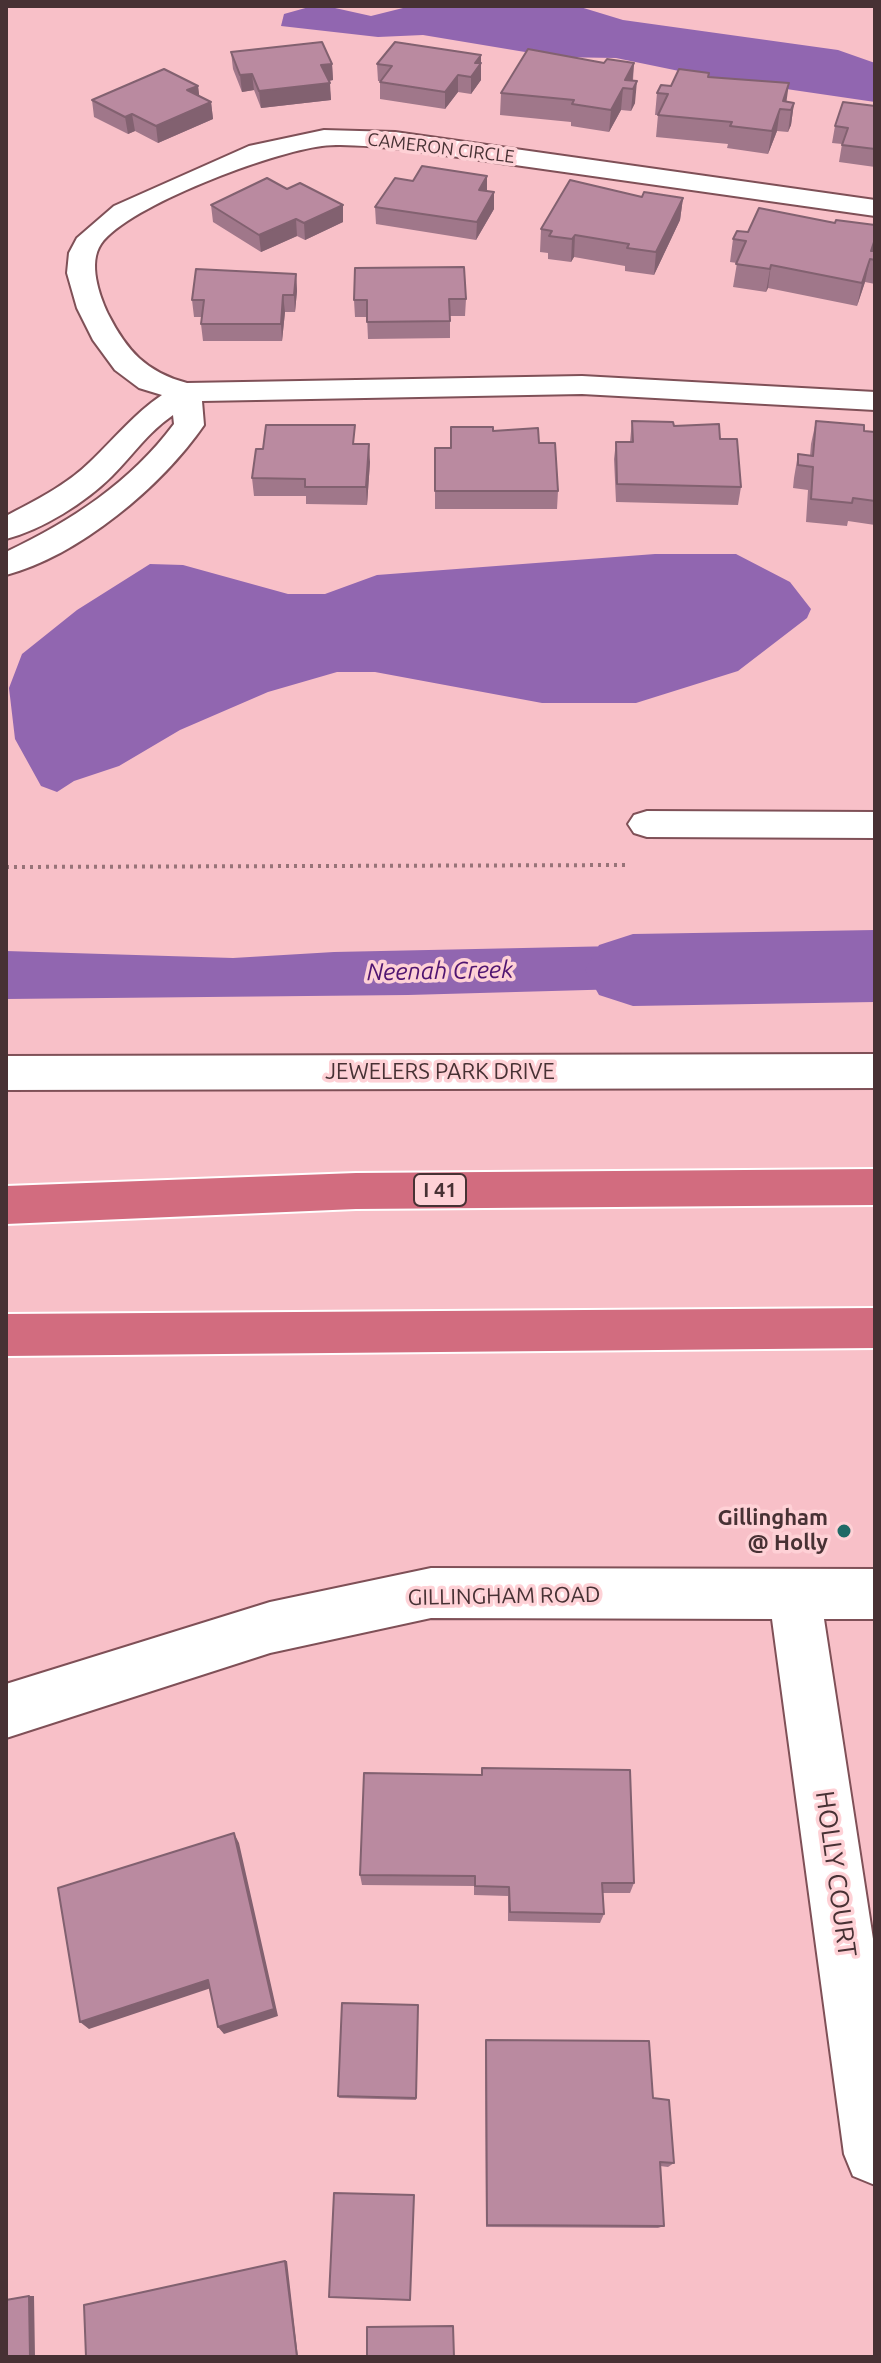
<!DOCTYPE html>
<html>
<head>
<meta charset="utf-8">
<style>
	body { margin:0 }
	#map { position:relative; width:881px; height:2363px; overflow:hidden; background:#f8c0c8; font-family:Ubuntu,sans-serif }
	canvas { display:block }
	.frame { position:absolute; inset:0; border:8px solid #473134; pointer-events:none }
</style>
</head>
<body>
<div id="map">
<canvas width="881" height="2363"></canvas>
<div class="frame"></div>
</div>
<script>
const context = document.querySelector('canvas').getContext('2d');
context.lineJoin = 'round';
function fillPath(path, color) { context.fillStyle = color; context.fill(path, 'evenodd'); }
function stroke(path, color, width, dash) { context.strokeStyle = color; context.lineWidth = width; context.lineCap = dash ? 'butt' : 'round'; context.setLineDash(dash || []); context.stroke(path); }
function write(font, color, halo, rows, align = 'center') {
  context.font = font + ' Ubuntu,sans-serif'; context.lineWidth = 7; context.setLineDash([]); context.textBaseline = 'middle'; context.strokeStyle = halo; context.fillStyle = color; for (const [text, x, y, turn = 0] of rows) {
    context.save(); context.translate(x, y); context.rotate((+turn || 0) * Math.PI / 180); context.textAlign = isNaN(turn) ? turn : align; if (halo) context.strokeText(text, 0, 0); context.fillText(text, 0, 0); context.restore();
  }
}
const water = new Path2D(`
	M 326,6 L 371,16 L 411,6 L 577,6 L 623,20 L 838,50 L 875,63 L 875,102 L 718,79 L 616,58 L 555,57 L 423,35 L 378,37 L 281,26 L 284,14 L 309,7 Z
	M 655,554 L 736,554 L 790,582 L 811,609 L 807,618 L 738,671 L 636,703 L 542,703 L 375,672 L 337,672 L 268,692 L 180,730 L 119,766 L 74,781 L 57,792 L 41,786 L 15,739 L 9,688 L 22,654 L 77,610 L 150,564 L 183,565 L 288,594 L 325,594 L 377,575 Z
	M 759,943 L 778,968 L 731,986 L 408,995 L 6,999 L 6,951 L 233,958 L 334,952 Z`);
const pier = new Path2D(`
	M 668,942 L 674,992 L 621,993 L 617,944 Z`);
const river = new Path2D(`
	M 875,930 L 875,1002 L 633,1006 L 599,995 L 585,970 L 599,945 L 633,934 Z`);
const path = new Path2D(`
	M 6,867 L 625,865`);
const street = new Path2D(`
	M 324,130 L 395,132 L 875,200 L 875,216 L 395,148 C 371,147 345,143 322,146 C 273,152 129,205 101,244 C 88,263 99,295 108,314 C 127,351 146,372 187,383 L 582,376 L 875,392 L 875,410 L 582,394 L 202,401 L 204,425 C 162,486 79,556 6,575 L 6,552 C 71,521 130,483 174,424 L 173,415 C 148,432 133,455 112,476 C 86,502 42,530 6,539 L 6,516 C 34,501 67,485 90,462 C 115,438 134,414 162,395 L 139,388 L 115,370 L 93,340 L 77,308 L 67,273 L 69,253 L 77,238 L 114,206 L 249,146 Z
	M 647,811 L 875,812 L 875,838 L 647,837 L 634,833 L 628,824 L 634,815 Z
	M 431,1568 L 875,1569 L 875,1619 L 824,1619 L 875,1952 L 875,2185 L 853,2176 L 844,2154 L 772,1619 L 431,1618 L 270,1653 L 6,1738 L 6,1684 L 270,1602 Z`);
const secondary = new Path2D(`
	M 875,1054 L 875,1088 L 6,1090 L 6,1056 Z`);
const highway = new Path2D(`
	M 875,1169 L 875,1205 L 356,1209 L 6,1224 L 6,1186 L 356,1173 Z
	M 875,1308 L 875,1348 L 6,1356 L 6,1314 Z`);
const wall = new Path2D(`
	M 231,52 L 332,64 L 333,80 L 329,81 L 331,100 L 261,108 L 254,90 L 242,92 L 233,69 Z
	M 481,55 L 481,80 L 471,94 L 458,92 L 445,109 L 380,99 L 380,81 L 378,81 L 377,64 Z
	M 604,63 L 634,63 L 633,81 L 635,103 L 631,111 L 621,110 L 609,132 L 571,126 L 571,122 L 500,115 L 501,93 Z
	M 709,73 L 709,77 L 786,102 L 794,103 L 791,125 L 788,132 L 777,131 L 768,154 L 727,148 L 728,144 L 656,137 L 658,115 L 655,115 L 657,93 Z
	M 198,86 L 199,96 L 211,102 L 213,119 L 158,143 L 135,131 L 128,134 L 94,117 L 92,100 Z
	M 875,106 L 875,167 L 839,162 L 842,144 L 832,143 L 835,126 Z
	M 487,191 L 494,209 L 476,240 L 376,224 L 375,207 Z
	M 642,197 L 683,198 L 680,220 L 654,275 L 625,271 L 625,266 L 574,257 L 571,262 L 548,259 L 548,253 L 540,252 L 541,229 Z
	M 211,205 L 343,222 L 305,240 L 297,236 L 261,252 L 213,222 Z
	M 835,223 L 875,225 L 875,246 L 874,251 L 875,251 L 875,284 L 865,282 L 857,306 L 768,288 L 766,292 L 733,287 L 737,263 L 730,262 L 733,239 L 748,232 Z
	M 296,274 L 297,291 L 295,312 L 285,312 L 282,341 L 203,341 L 201,324 L 202,317 L 194,317 L 192,300 Z
	M 466,299 L 465,316 L 450,316 L 450,338 L 368,339 L 367,317 L 355,317 L 354,300 Z
	M 632,421 L 674,426 L 720,439 L 741,487 L 738,505 L 616,502 L 614,459 L 616,442 L 630,442 Z
	M 816,421 L 864,431 L 875,432 L 875,525 L 848,521 L 847,526 L 806,522 L 808,490 L 793,488 L 794,478 L 798,454 L 810,456 L 811,444 Z
	M 493,431 L 539,443 L 558,491 L 557,509 L 435,509 L 435,448 L 451,448 Z
	M 355,444 L 370,462 L 367,505 L 306,504 L 306,496 L 254,496 L 252,478 Z
	M 482,1768 L 634,1883 L 630,1893 L 603,1893 L 604,1914 L 600,1923 L 508,1921 L 508,1896 L 474,1895 L 474,1886 L 362,1885 L 360,1875 L 481,1775 Z
	M 418,2005 L 416,2100 L 339,2098 L 338,2096 Z
	M 486,2040 L 653,2098 L 674,2163 L 668,2167 L 660,2166 L 664,2226 L 658,2228 L 486,2227 L 485,2047 Z`);
const shadedWall = new Path2D(`
	M 481,55 L 481,80 L 471,94 L 471,77 L 475,63 Z
	M 634,63 L 632,85 L 625,80 Z
	M 332,64 L 333,80 L 322,82 L 321,65 Z
	M 252,74 L 254,90 L 242,92 L 240,75 Z
	M 458,75 L 458,92 L 445,109 L 445,92 Z
	M 637,81 L 635,103 L 631,111 L 633,89 Z
	M 330,83 L 331,100 L 261,108 L 259,91 Z
	M 789,83 L 786,105 L 783,101 Z
	M 198,86 L 200,102 L 187,90 Z
	M 623,88 L 621,110 L 609,132 L 611,110 Z
	M 211,102 L 213,119 L 158,143 L 156,126 Z
	M 794,103 L 791,125 L 788,132 L 791,110 Z
	M 780,109 L 777,131 L 768,154 L 772,131 Z
	M 132,114 L 135,131 L 128,134 L 125,117 Z
	M 487,176 L 487,193 L 479,190 Z
	M 494,192 L 494,209 L 476,240 L 477,222 Z
	M 683,198 L 680,220 L 654,275 L 656,252 Z
	M 343,205 L 343,222 L 305,240 L 304,223 Z
	M 296,219 L 297,236 L 261,252 L 259,235 Z
	M 575,235 L 574,257 L 571,262 L 572,239 Z
	M 875,239 L 874,249 L 871,259 L 870,259 L 865,282 L 857,306 L 862,283 Z
	M 771,265 L 768,288 L 766,292 L 770,269 Z
	M 296,274 L 297,291 L 295,312 L 294,295 Z
	M 283,295 L 285,312 L 282,341 L 281,324 Z
	M 369,444 L 370,462 L 367,505 L 366,487 Z
	M 234,1833 L 239,1843 L 278,2016 L 224,2034 L 218,2027 Z
	M 208,1980 L 214,1987 L 89,2029 L 80,2022 Z
	M 285,2261 L 287,2261 L 298,2357 L 297,2357 Z
	M 29,2296 L 34,2296 L 35,2357 L 30,2357 Z`);
const building = new Path2D(`
	M 322,42 L 332,64 L 321,65 L 330,83 L 259,91 L 252,74 L 240,75 L 231,52 Z
	M 395,42 L 481,55 L 475,63 L 481,63 L 471,77 L 458,75 L 445,92 L 380,82 L 392,66 L 377,64 Z
	M 528,49 L 604,63 L 607,59 L 634,63 L 625,80 L 637,81 L 633,89 L 623,88 L 611,110 L 572,104 L 574,100 L 501,93 Z
	M 164,69 L 198,86 L 187,90 L 211,102 L 156,126 L 132,114 L 125,117 L 92,100 Z
	M 679,69 L 709,73 L 708,77 L 789,83 L 783,101 L 794,103 L 791,110 L 780,109 L 772,131 L 730,126 L 732,122 L 658,115 L 668,94 L 657,93 L 661,85 L 671,86 Z
	M 843,102 L 875,106 L 875,149 L 842,145 L 848,128 L 835,126 Z
	M 422,166 L 487,176 L 479,190 L 494,192 L 477,222 L 375,207 L 395,178 L 413,181 Z
	M 267,178 L 287,189 L 300,183 L 343,205 L 304,223 L 296,219 L 259,235 L 211,205 Z
	M 570,180 L 642,197 L 644,192 L 683,198 L 656,252 L 627,248 L 629,244 L 575,235 L 572,239 L 549,236 L 552,231 L 541,229 Z
	M 759,208 L 835,223 L 836,220 L 875,225 L 875,239 L 871,251 L 875,251 L 875,260 L 870,259 L 862,283 L 771,265 L 770,269 L 736,264 L 746,241 L 733,239 L 737,231 L 748,232 Z
	M 464,267 L 466,299 L 449,299 L 450,321 L 367,322 L 367,300 L 354,300 L 355,268 Z
	M 196,269 L 296,274 L 294,295 L 283,295 L 281,324 L 201,324 L 204,300 L 192,300 Z
	M 632,421 L 673,422 L 674,426 L 719,424 L 720,439 L 737,439 L 741,487 L 617,484 L 616,442 L 633,442 Z
	M 816,421 L 864,425 L 864,431 L 875,432 L 875,501 L 853,498 L 852,503 L 811,499 L 813,467 L 798,465 L 798,454 L 813,456 Z
	M 266,425 L 355,425 L 353,444 L 369,444 L 366,487 L 305,487 L 305,479 L 252,478 L 256,449 L 263,449 Z
	M 451,427 L 493,427 L 493,431 L 538,428 L 539,443 L 555,443 L 558,491 L 435,491 L 435,448 L 451,448 Z
	M 482,1768 L 630,1770 L 634,1883 L 602,1883 L 604,1914 L 510,1912 L 509,1887 L 475,1886 L 475,1876 L 360,1875 L 364,1773 L 482,1775 Z
	M 234,1833 L 274,2009 L 218,2027 L 208,1980 L 80,2022 L 58,1888 Z
	M 342,2003 L 418,2005 L 416,2098 L 338,2096 Z
	M 486,2040 L 649,2041 L 653,2098 L 669,2100 L 674,2163 L 660,2162 L 664,2226 L 487,2225 Z
	M 334,2193 L 414,2195 L 410,2300 L 329,2297 Z
	M 285,2261 L 297,2357 L 86,2357 L 84,2305 Z
	M 29,2296 L 30,2357 L 6,2357 L 6,2300 Z
	M 453,2326 L 454,2357 L 367,2357 L 367,2327 Z`);
const markers = [
	[844,1531,8,"#1f6a66"]
];
const farStreetnames = [
	["CAMERON CIRCLE",441,148,7]
];
const shields = [
	[440,1190,52]
];
const shieldNames = [
	["I 41",440,1190]
];
const streetNames = [
	["JEWELERS PARK DRIVE",440,1072],
	["GILLINGHAM ROAD",504,1596,-1]
];
const poiNames = [
	["Gillingham",828,1518],
	["@ Holly",828,1543]
];
const waterNames = [
	["Neenah Creek",440,971,-1]
];
const nearStreetnames = [
	["HOLLY COURT",836,1874,82]
];
fillPath(water, '#9166b0');
fillPath(pier, '#f8c0c8');
fillPath(river, '#9166b0');
stroke(street, '#7f5057', 4);
stroke(secondary, '#7f5057', 4);
stroke(highway, '#fff', 4);
stroke(path, '#987378', 4, [3, 5]);
fillPath(street, '#fff');
fillPath(secondary, '#fff');
fillPath(highway, '#d26c7f');
fillPath(wall, '#a0778a');
fillPath(shadedWall, '#826170');
fillPath(building, '#ba8aa0');
stroke(building, '#826170', 2);
for (const [x, y, r, color] of markers) { const dot = new Path2D(); dot.arc(x, y, r, 0, 2 * Math.PI); context.fillStyle = color; context.fill(dot); stroke(dot, '#fed1d6', 3); }
write('18px', '#473134', '#fed1d6', farStreetnames);
for (const [x, y, w] of shields) { const box = new Path2D(); box.roundRect(x - w / 2, y - 16, w, 32, 6); context.fillStyle = '#fed1d6'; context.fill(box); stroke(box, '#473134', 2); }
write('bold 20px', '#473134', null, shieldNames);
write('22px', '#473134', '#fed1d6', streetNames);
write('bold 22px', '#473134', '#fed1d6', poiNames, 'right');
write('italic 24px', '#501571', '#fed1d6', waterNames);
write('26px', '#473134', '#fed1d6', nearStreetnames);
</script>
</body>
</html>
